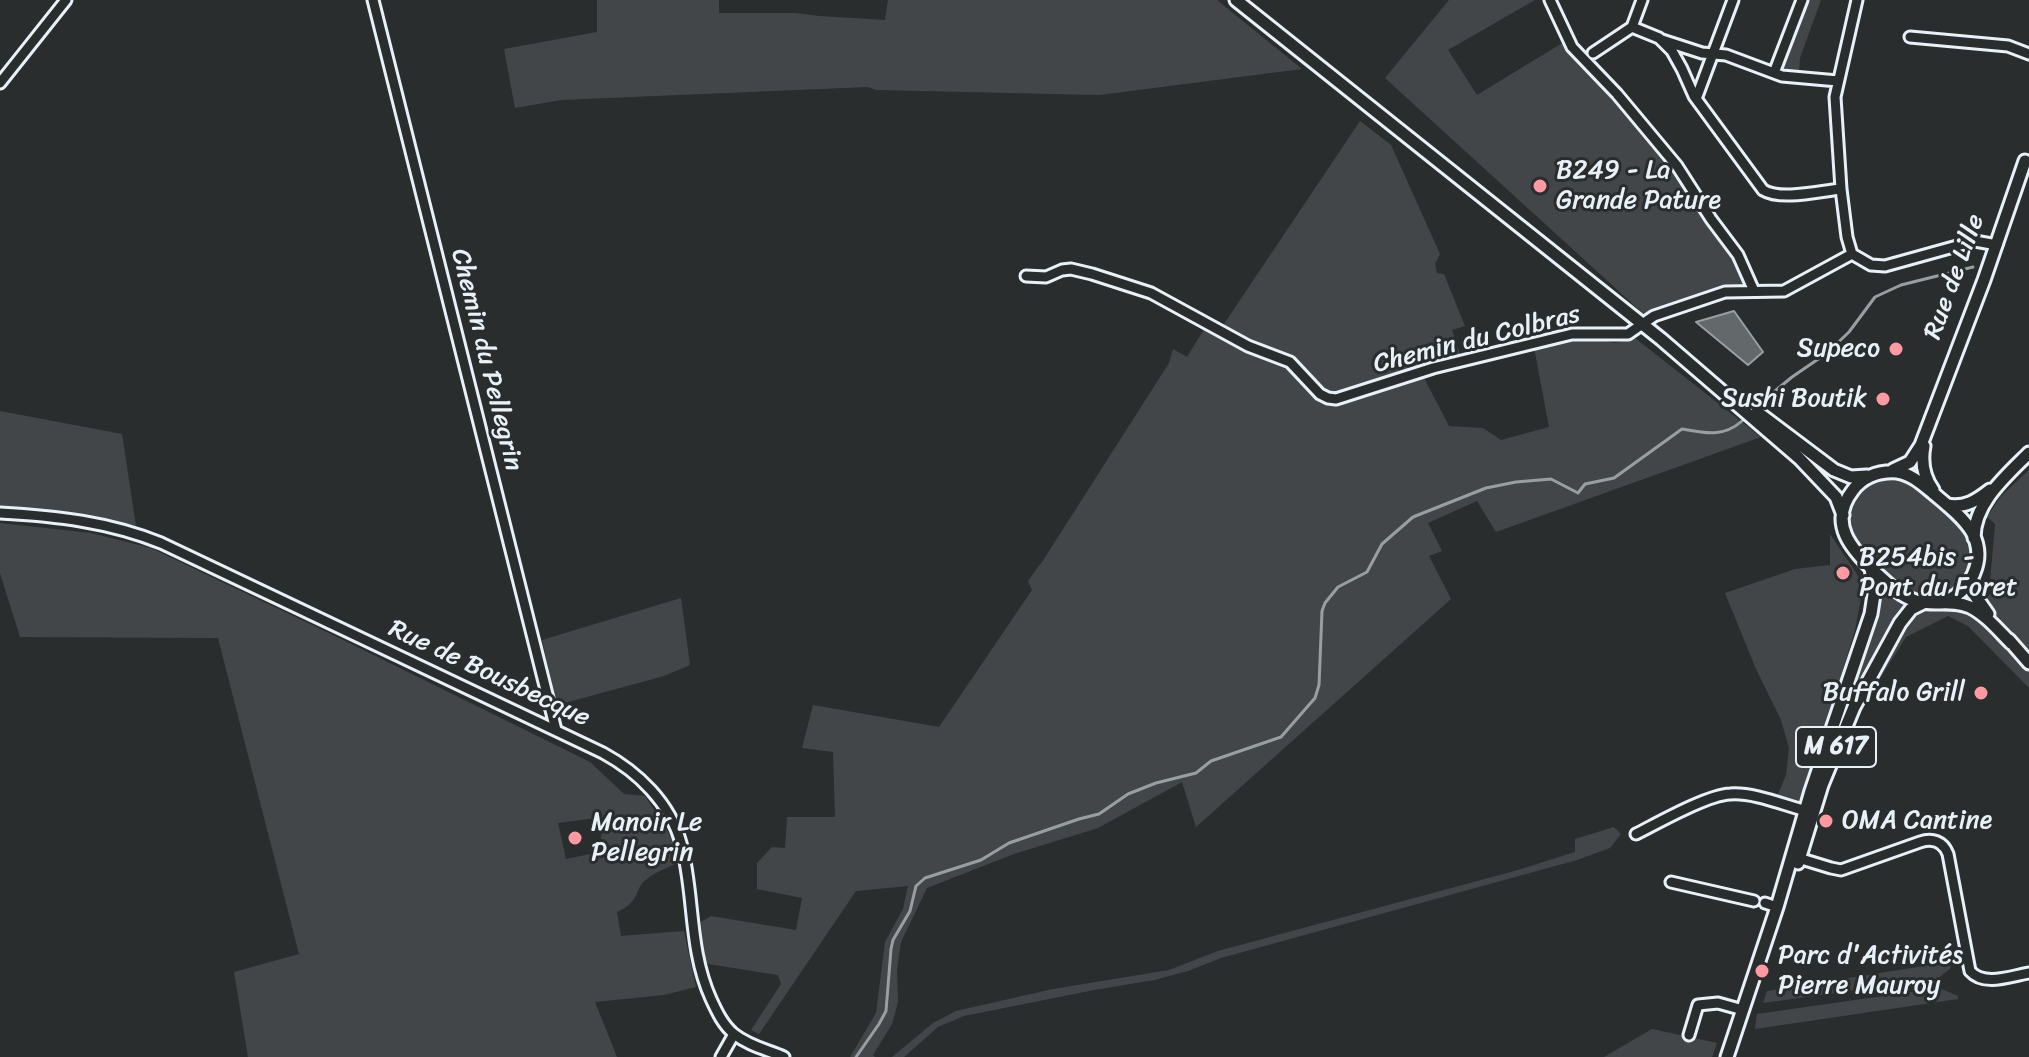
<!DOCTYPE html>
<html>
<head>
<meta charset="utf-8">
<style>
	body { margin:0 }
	canvas { display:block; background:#2a2d2e }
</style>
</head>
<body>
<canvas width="2029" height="1057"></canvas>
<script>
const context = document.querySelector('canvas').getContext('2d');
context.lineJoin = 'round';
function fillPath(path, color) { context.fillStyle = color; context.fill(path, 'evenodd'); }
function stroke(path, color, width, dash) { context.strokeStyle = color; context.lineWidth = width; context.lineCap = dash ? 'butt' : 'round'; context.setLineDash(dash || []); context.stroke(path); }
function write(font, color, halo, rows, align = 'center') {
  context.font = font + ' Sriracha,sans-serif'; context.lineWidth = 6; context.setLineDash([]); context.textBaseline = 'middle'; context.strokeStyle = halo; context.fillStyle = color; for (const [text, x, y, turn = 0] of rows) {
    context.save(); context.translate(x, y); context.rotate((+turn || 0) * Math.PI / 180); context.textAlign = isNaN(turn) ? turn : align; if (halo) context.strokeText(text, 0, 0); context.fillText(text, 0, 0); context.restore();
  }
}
const green = new Path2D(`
	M 597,0 L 719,0 L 719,13 L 795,13 L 819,16 L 885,20 L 888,0 L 1217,0 L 1302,69 L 1099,95 L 877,90 L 867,87 L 561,100 L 515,108 L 504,49 L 597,32 Z
	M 1449,0 L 1535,0 L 1448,50 L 1477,95 L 1564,42 C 1633,116 1701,195 1748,285 C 1712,289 1680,302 1646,316 L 1385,78 Z
	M 1808,0 L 1821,0 L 1800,58 L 1799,72 L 1782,68 Z
	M 1360,121 L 1391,145 L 1440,254 L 1435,264 L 1437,273 L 1444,274 L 1465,326 L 1452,330 L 1461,357 L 1344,393 L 1330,393 L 1297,359 L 1222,327 Z
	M 1206,326 C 1236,340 1270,352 1296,372 C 1309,382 1317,396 1333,405 L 1423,376 L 1449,426 L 1483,428 L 1501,440 L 1549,427 L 1534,347 L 1590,338 L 1615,343 L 1635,338 L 1761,437 L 1496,532 L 1477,501 L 1428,523 L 1442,551 L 1429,556 L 1451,599 L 1196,827 L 1182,782 L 1098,828 L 1014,854 L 927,888 L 901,942 L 897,970 L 898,1002 L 892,1024 L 873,1055 L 875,1057 L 850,1057 L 876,1013 L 885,942 L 903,909 L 908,886 L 856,891 L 759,1034 L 751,1030 L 781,984 L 778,975 L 708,964 L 703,960 L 701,922 L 711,916 L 796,930 L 802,898 L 757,889 L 757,863 L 772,847 L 785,848 L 787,817 L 835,817 L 833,752 L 802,748 L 813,705 L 939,727 L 1032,590 L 1028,581 L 1044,559 L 1169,363 L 1173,349 L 1187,357 Z
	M 0,411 L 122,434 L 136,526 L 81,513 L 0,508 Z
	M 2029,470 L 2029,688 L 1968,626 L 1948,616 L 1906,637 L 1874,688 C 1882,670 1901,618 1916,610 C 1931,603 1959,609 1973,614 L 1995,588 L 1990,582 L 1995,524 L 1987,517 L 2001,496 Z
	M 1898,477 C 1912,483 1922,491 1934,501 C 1959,521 1988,550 1962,582 C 1955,590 1947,596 1936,598 C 1906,603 1859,557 1849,530 C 1841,508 1859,483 1880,478 C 1885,476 1893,477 1898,477 Z
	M 0,523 L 91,533 L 151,548 L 331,634 L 590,762 L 624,794 L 645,796 L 667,830 L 679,856 L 677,863 C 667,868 655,872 647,879 C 633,889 642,901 617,912 L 621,936 L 684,931 L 696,987 L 664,995 L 595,1002 L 617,1057 L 248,1057 L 234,972 L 299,954 L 218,638 L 20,637 L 0,573 ZM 612,816 L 601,836 L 600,852 L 566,859 L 558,823 Z
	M 1830,534 L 1857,574 L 1863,587 L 1855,630 L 1832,706 L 1798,805 L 1777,797 L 1786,775 L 1789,748 L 1781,720 L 1756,669 L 1725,593 L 1795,569 L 1830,565 Z
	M 1881,585 L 1908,605 L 1893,623 L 1850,706 L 1847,705 C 1860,667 1879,626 1881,585 Z
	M 681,598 L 690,665 L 664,676 L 557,705 L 542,640 Z
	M 1614,827 L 1621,834 L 1610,848 L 1577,860 L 1221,958 L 1188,971 L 1154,980 L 1094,990 L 964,1016 L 938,1027 L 904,1057 L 892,1057 L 933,1023 L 956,1011 L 1053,989 L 1169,970 L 1218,951 L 1518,870 L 1575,852 L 1575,839 Z
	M 1949,962 L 1951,968 L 1937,979 L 1763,1003 L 1767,991 Z
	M 1939,988 L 1958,996 L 1958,999 L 1755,1029 L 1757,1014 Z
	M 1652,1029 L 1717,1043 L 1712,1057 L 1604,1057 Z`);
const water = new Path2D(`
	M 1734,311 L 1763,352 L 1748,365 L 1696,322 Z`);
const stream = new Path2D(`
	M 1758,405 L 1792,377 L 1827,353 L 1849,332 L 1875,297 L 1901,285 L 1973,267
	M 856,1057 L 879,1024 L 886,1011 L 891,949 L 893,940 L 910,911 L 916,886 L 925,878 L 981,860 L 1009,843 L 1079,819 L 1099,814 L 1128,794 L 1156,783 L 1196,773 L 1211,761 L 1281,737 L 1315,698 L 1319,685 L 1322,611 L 1325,603 L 1338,587 L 1367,572 L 1382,544 L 1413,517 L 1486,488 L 1516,482 L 1551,479 L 1578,493 L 1585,484 L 1614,478 L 1682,429 C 1704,433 1723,438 1742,421`);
const minor = new Path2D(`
	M 373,0 L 556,730
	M 1550,0 L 1572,47 L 1617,94 L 1677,166 L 1711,219 L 1738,255 L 1754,291
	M 1642,0 L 1632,27 L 1659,38 L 1672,51 L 1682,69 L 1694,96 L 1763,190 C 1781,201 1820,191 1841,189
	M 1910,37 L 2008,46 L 2029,54
	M 1662,40 L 1702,53 L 1726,55 L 1782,76 L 1838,81
	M 1593,53 L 1632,27
	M 1774,73 L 1802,0
	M 0,83 L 66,0
	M 1696,99 L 1733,0
	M 1852,254 L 1847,237 L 1841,189 L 1835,97 L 1857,0
	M 1026,276 L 1046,277 L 1062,270 L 1071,269 L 1092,274 L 1151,293 L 1248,346 L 1290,362 L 1320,394 L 1328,398 L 1336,399 L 1433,368 L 1572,334 L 1628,334 L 1654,316 L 1725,292 L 1784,291 L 1852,254 L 1871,265 L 1885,266 L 1975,241 L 1997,245
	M 0,513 C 56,516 109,522 161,543 L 603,753 C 638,772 670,803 681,843 C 695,895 688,948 711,999 C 717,1012 723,1025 734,1034 C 749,1046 768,1050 784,1057
	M 1636,834 C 1658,823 1707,795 1730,794 C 1754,792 1786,806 1810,812
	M 1795,857 L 1831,868 L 1841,870 L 1920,842 C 1932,838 1943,841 1948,854 L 1970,971 C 1984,987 2011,976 2029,973
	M 1671,882 L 1754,901
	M 1765,903 L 1777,907
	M 1689,1035 L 1698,1005 L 1718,1003 L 1743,1010
	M 721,1057 L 734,1034`);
const major = new Path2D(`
	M 1236,0 L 1661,339 L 1799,458 L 1836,497 L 1843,515
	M 1757,412 L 1834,470 L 1851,477 L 1867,476
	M 1924,446 C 1921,462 1923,476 1933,490
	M 1893,470 L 1910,462 L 1921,445 L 1984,280 L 2025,161
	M 1947,505 C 1965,508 1976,501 1990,490
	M 1974,538 C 1974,503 2006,476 2029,453
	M 1972,579 L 1974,594 L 1988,614
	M 1943,602 C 1971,592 1987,560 1972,532 C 1963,517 1946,504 1933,493 C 1922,484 1911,474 1897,472 C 1880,471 1864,476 1853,490 C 1827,523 1852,550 1876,573 C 1888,584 1900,596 1916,601 C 1934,606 1952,599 1970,607 C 1986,615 1999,631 2011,643
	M 2009,640 L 2029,663
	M 1798,863 L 1822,785 L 1854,707 L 1900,623 L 1911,609 L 1923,603
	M 1727,1057 L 1777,907 L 1811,791 L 1871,614 L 1875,588 L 1871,569`);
const markers = [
	[1540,186,8,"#ff9aa2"],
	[1896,349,8,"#ff9aa2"],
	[1883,399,8,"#ff9aa2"],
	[1843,573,8,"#ff9aa2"],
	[1981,693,8,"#ff9aa2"],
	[1826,821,8,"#ff9aa2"],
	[575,838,8,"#ff9aa2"],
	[1762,971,8,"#ff9aa2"]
];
const shields = [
	[1836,747,80]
];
const shieldNames = [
	["M 617",1836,747]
];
const poiNames = [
	["B249 - La",1556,171],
	["Grande Pature",1556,201],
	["Supeco",1880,349,"right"],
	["Sushi Boutik",1867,399,"right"],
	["B254bis -",1859,558],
	["Pont du Foret",1859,588],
	["Buffalo Grill",1965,693,"right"],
	["OMA Cantine",1842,821],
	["Manoir Le",591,823],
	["Pellegrin",591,853],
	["Parc d'Activités",1778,956],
	["Pierre Mauroy",1778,986]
];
const streetNames = [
	["Rue de Lille",1955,277,-70],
	["Chemin du Colbras",1477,340,-14],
	["Chemin du Pellegrin",486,360,76],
	["Rue de Bousbecque",489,674,25]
];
fillPath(green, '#424648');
fillPath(water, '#63686b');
stroke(water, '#989fa3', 2);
stroke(stream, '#989fa3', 3);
stroke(minor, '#e8f1f8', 15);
stroke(major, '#e8f1f8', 17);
stroke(minor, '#2a2d2e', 9);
stroke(major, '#2a2d2e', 11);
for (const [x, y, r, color] of markers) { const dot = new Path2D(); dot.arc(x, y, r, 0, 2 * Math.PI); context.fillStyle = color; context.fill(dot); stroke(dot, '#2a2d2e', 3); }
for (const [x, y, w] of shields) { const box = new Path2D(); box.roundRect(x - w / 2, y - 20, w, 40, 6); context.fillStyle = '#2a2d2e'; context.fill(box); stroke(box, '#e8f1f8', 2); }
write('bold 24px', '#e8f1f8', null, shieldNames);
write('26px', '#e8f1f8', '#2a2d2e', poiNames, 'left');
write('26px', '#e8f1f8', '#2a2d2e', streetNames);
</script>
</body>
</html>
